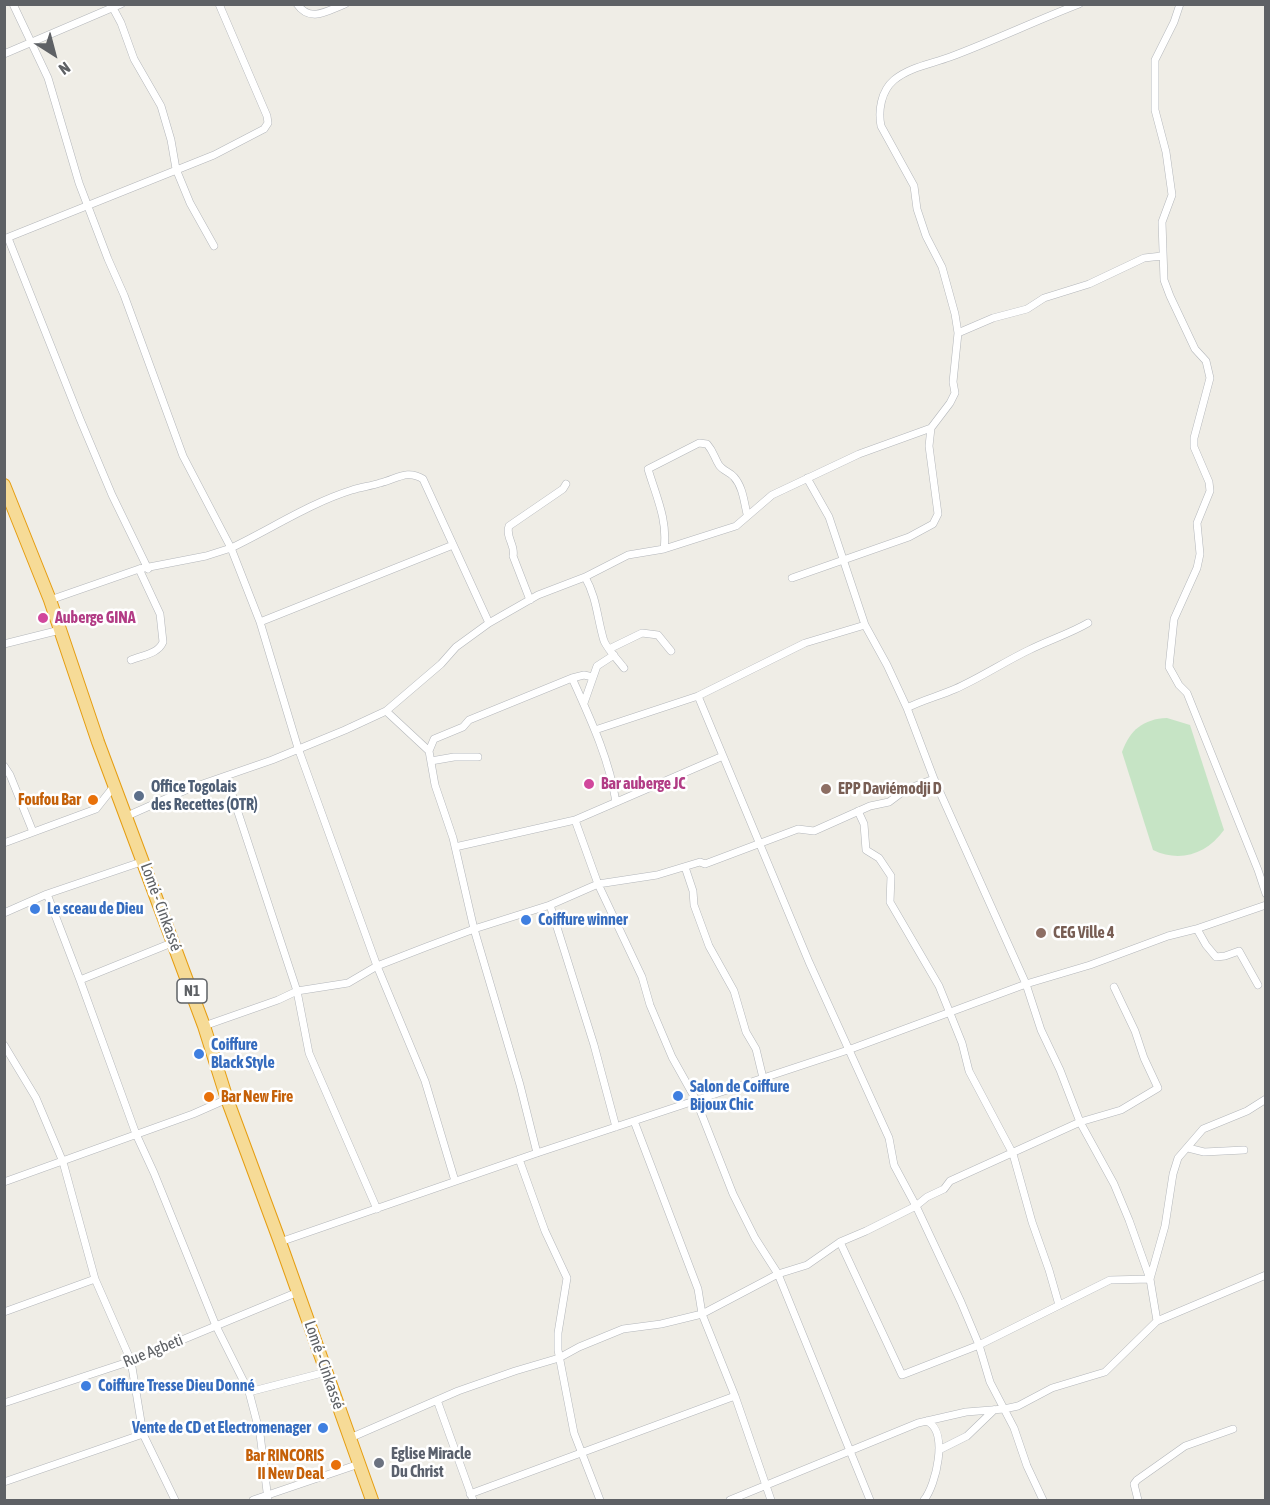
<!DOCTYPE html>
<html>
<head>
<meta charset="utf-8">
<style>
	body { margin:0 }
	#map { position:relative; width:1270px; height:1505px; overflow:hidden; background:#efede6; font-family:"Asap Condensed",sans-serif }
	canvas { display:block }
	.frame { position:absolute; inset:0; border:6px solid #5e6165; pointer-events:none }
	.north { position:absolute; left:24px; top:24px; width:60px; height:60px; -webkit-text-stroke:4px #fff; paint-order:stroke; rotate:144deg; font-size:16px; font-weight:700; line-height:24px; text-align:center; color:#5e6165 }
	.north::after { content:''; display:block; margin:auto; width:21px; height:27px; background:#5e6165; clip-path:polygon(50% 0,100% 100%,50% 72%,0 100%) }
</style>
</head>
<body>
<div id="map">
<canvas width="1270" height="1505"></canvas>
<div class="frame"></div>
<div class="north">N</div>
</div>
<script>
const context = document.querySelector('canvas').getContext('2d');
context.lineJoin = 'round';
function fillPath(path, color) { context.fillStyle = color; context.fill(path, 'evenodd'); }
function stroke(path, color, width, dash) { context.strokeStyle = color; context.lineWidth = width; context.lineCap = dash ? 'butt' : 'round'; context.setLineDash(dash || []); context.stroke(path); }
function write(font, color, halo, rows, align = 'center') {
  context.font = font + ' "Asap Condensed",sans-serif'; context.lineWidth = 5; context.setLineDash([]); context.textBaseline = 'middle'; context.strokeStyle = halo; context.fillStyle = color; for (const [text, x, y, turn = 0] of rows) {
    context.save(); context.translate(x, y); context.rotate((+turn || 0) * Math.PI / 180); context.textAlign = isNaN(turn) ? turn : align; if (halo) context.strokeText(text, 0, 0); context.fillText(text, 0, 0); context.restore();
  }
}
const green = new Path2D(`
	M 1167,718 L 1190,725 L 1224,830 C 1207,854 1180,863 1153,850 L 1122,752 C 1130,730 1143,719 1167,718 Z`);
const street = new Path2D(`
	M 13,4 L 48,78 L 79,183 L 108,259 L 124,295 L 183,456 L 231,548 C 271,529 310,503 352,490 C 361,487 371,486 380,483 C 397,479 407,469 423,479 L 489,623
	M 297,4 C 310,23 327,11 345,4
	M 1180,4 L 1174,22 L 1155,60 L 1155,110 L 1166,152 L 1172,195 L 1162,222 L 1164,280 L 1170,296 L 1195,349 L 1206,361 L 1210,378 L 1194,438 L 1194,447 L 1209,482 L 1210,491 L 1197,523 L 1200,554 L 1197,568 L 1174,619 L 1169,667 L 1179,685 L 1187,693 L 1258,870 L 1266,894
	M 113,8 L 121,23 L 134,59 L 161,106 L 171,140 L 176,169 L 190,203 L 214,246
	M 4,54 L 121,4
	M 8,238 L 80,419 L 112,495 L 148,569
	M 4,239 L 214,155 L 264,129 L 268,123 L 267,116 L 219,4
	M 958,333 L 955,314 L 942,267 L 926,236 L 917,209 L 914,186 L 881,126 C 878,111 881,91 894,80 C 910,67 931,64 950,57 C 993,41 1035,21 1079,4
	M 664,549 C 668,520 656,496 648,469 L 699,443 L 707,444 C 714,452 714,457 719,465 C 723,471 730,472 734,477 C 743,487 744,502 747,514
	M 585,577 C 597,598 597,618 604,641 C 608,650 618,660 624,668
	M 792,578 L 909,537 L 933,524 L 938,514 L 929,446 L 931,428
	M 50,600 L 139,569 L 206,556 L 231,548 L 260,622 L 298,748 L 377,966 L 425,1081 L 455,1181
	M 530,600 L 513,556 C 516,546 505,537 509,526 L 563,489 L 566,484
	M 260,622 L 453,545
	M 4,644 L 60,630
	M 609,649 L 642,633 L 658,635 L 671,651
	M 131,660 C 143,655 158,654 163,642 L 160,614 L 139,569
	M 572,678 C 590,718 609,758 616,802
	M 698,696 L 809,962 L 889,1138 L 894,1165 L 916,1206 L 961,1302 L 979,1345 L 990,1382 L 1014,1428 L 1027,1466 L 1043,1500
	M 584,703 L 597,666 L 614,655
	M 907,708 C 922,700 939,696 955,689 C 980,678 1004,662 1029,650 C 1049,640 1069,634 1088,623
	M 386,711 L 429,751 L 435,785 L 453,838 L 474,929 L 520,1085 L 537,1153
	M 595,730 L 698,696 L 805,643 L 865,625
	M 429,751 L 434,739 L 463,727 L 469,720 L 572,678 L 584,675 L 593,677
	M 431,761 L 454,757 L 478,757
	M 4,766 L 10,775 L 33,832
	M 226,776 L 297,991 L 309,1053 L 377,1209
	M 858,811 L 864,824 L 866,850 L 879,858 L 891,876 L 890,902 L 939,986 L 962,1043 L 969,1071 L 1013,1154 L 1032,1222 L 1049,1270 L 1059,1305
	M 127,816 L 188,789 L 272,760 L 345,730 L 386,711 L 441,664 L 456,647 L 489,623 L 538,595 L 585,577 L 628,555 L 664,549 L 736,526 L 772,495 L 859,454 L 931,428 L 950,403 L 955,393 L 953,382 L 958,333 L 993,318 L 1027,309 L 1044,298 L 1089,284 L 1144,258 L 1162,256
	M 575,820 L 598,884 L 642,977 L 650,1005 L 672,1057 L 696,1100 L 733,1194 L 755,1238 L 778,1274 L 870,1500
	M 4,843 L 96,809 L 115,785
	M 455,847 L 575,820 L 723,756
	M 685,867 L 693,891 L 694,905 L 709,946 L 734,991 L 746,1032 L 756,1049 L 763,1078
	M 47,894 L 80,980 L 136,1134 L 154,1173 L 216,1326 L 249,1392 L 260,1434 L 268,1500
	M 550,905 L 594,1045 L 616,1127
	M 4,913 L 47,894 L 144,861
	M 1197,929 L 1206,945 L 1216,957 L 1225,956 L 1239,951 L 1258,985
	M 80,980 L 174,942
	M 204,1026 L 278,1000 L 297,991 L 348,983 L 377,966 L 426,947 L 474,929 L 550,905 L 598,884 L 657,875 L 700,862 L 705,864 L 798,829 L 814,831 L 870,806 L 889,802 L 905,790 L 934,779
	M 4,1045 L 36,1098 L 63,1162 L 95,1279 L 131,1361 L 143,1434 L 175,1500
	M 634,1121 L 698,1289 L 702,1314 L 735,1396 L 771,1500
	M 1188,1148 L 1204,1152 L 1244,1150
	M 519,1159 L 545,1231 L 567,1278 L 558,1333 L 558,1350 L 574,1433 L 600,1500
	M 4,1182 L 193,1114 L 227,1099
	M 280,1242 L 537,1153 L 848,1050 L 1026,984 L 1090,965 L 1168,936 L 1196,929 L 1266,905
	M 840,1242 L 902,1375 L 979,1345 L 1110,1280 L 1150,1279
	M 1150,1279 L 1165,1226 L 1173,1174 L 1178,1158 L 1203,1129 L 1247,1111 L 1266,1099
	M 4,1312 L 95,1279
	M 1157,1321 L 1266,1275
	M 249,1392 L 326,1372
	M 437,1400 L 473,1500
	M 4,1403 L 131,1361 L 298,1292
	M 350,1438 L 458,1391 L 515,1371 L 559,1358 L 579,1347 L 623,1329 L 661,1324 L 702,1314 L 778,1274 L 807,1265 L 840,1242 L 866,1231 L 916,1206 L 927,1197 L 944,1189 L 950,1181 L 1080,1122 L 1121,1110 L 1158,1088 L 1144,1058 L 1135,1031 L 1114,987
	M 939,1450 L 967,1436 L 994,1410
	M 4,1482 L 143,1434
	M 470,1494 L 735,1396
	M 253,1500 L 359,1464
	M 730,1500 L 918,1423 L 966,1412 L 1004,1409 L 1018,1406 L 1052,1388 L 1105,1372 L 1157,1321 L 1150,1279 L 1129,1220 L 1114,1184 L 1080,1122 L 1060,1070 L 1041,1030 L 1026,984 L 934,779 L 907,708 L 887,665 L 865,625 L 829,517 L 807,478
	M 924,1500 C 936,1485 949,1432 927,1421
	M 1138,1500 L 1134,1484 L 1137,1480 L 1185,1446 L 1233,1429`);
const highway = new Path2D(`
	M 4,485 L 50,600 L 98,742 L 204,1026 L 227,1099 L 280,1242 L 372,1500`);
const markers = [
	[43,618,6,"#d1479c"],
	[589,784,6,"#d1479c"],
	[826,789,6,"#8d6e63"],
	[139,796,6,"#5c6f8a"],
	[93,800,6,"#e8710a"],
	[35,909,6,"#3f7fe0"],
	[526,920,6,"#3f7fe0"],
	[1041,933,6,"#8d6e63"],
	[199,1054,6,"#3f7fe0"],
	[678,1096,6,"#3f7fe0"],
	[209,1097,6,"#e8710a"],
	[86,1386,6,"#3f7fe0"],
	[323,1428,6,"#3f7fe0"],
	[379,1463,6,"#6b7280"],
	[336,1465,6,"#e8710a"]
];
const shields = [
	[192,991,30]
];
const shieldNames = [
	["N1",192,991]
];
const hotelNames = [
	["Auberge GINA",55,618],
	["Bar auberge JC",601,784]
];
const serviceNames = [
	["Office Togolais",151,787],
	["des Recettes (OTR)",151,805]
];
const educationNames = [
	["EPP Daviémodji D",838,789],
	["CEG Ville 4",1053,933]
];
const foodNames = [
	["Foufou Bar",81,800],
	["Bar New Fire",221,1097,"left"],
	["Bar RINCORIS",324,1456],
	["II New Deal",324,1474]
];
const streetNames = [
	["Lomé - Cinkassé",161,907,70],
	["Rue Agbeti",153,1351,-22],
	["Lomé - Cinkassé",324,1365,71]
];
const shopNames = [
	["Le sceau de Dieu",47,909],
	["Coiffure winner",538,920],
	["Coiffure",211,1045],
	["Black Style",211,1063],
	["Salon de Coiffure",690,1087],
	["Bijoux Chic",690,1105],
	["Coiffure Tresse Dieu Donné",98,1386],
	["Vente de CD et Electromenager",311,1428,"right"]
];
const worshipNames = [
	["Eglise Miracle",391,1454],
	["Du Christ",391,1472]
];
fillPath(green, '#c6e4c5');
stroke(street, '#b3b6ba', 8);
stroke(highway, '#e59d11', 14);
stroke(street, '#fff', 7);
stroke(highway, '#f6db97', 12);
for (const [x, y, r, color] of markers) { const dot = new Path2D(); dot.arc(x, y, r, 0, 2 * Math.PI); context.fillStyle = color; context.fill(dot); stroke(dot, '#fff', 2); }
for (const [x, y, w] of shields) { const box = new Path2D(); box.roundRect(x - w / 2, y - 12, w, 24, 4.5); context.fillStyle = '#fff'; context.fill(box); stroke(box, '#5e6165', 1.5); }
write('bold 15px', '#5e6165', null, shieldNames);
write('bold 16px', '#b23c85', '#fff', hotelNames, 'left');
write('bold 16px', '#4e5e75', '#fff', serviceNames, 'left');
write('bold 16px', '#785e54', '#fff', educationNames, 'left');
write('bold 16px', '#c56008', '#fff', foodNames, 'right');
write('16px', '#5e6165', '#fff', streetNames);
write('bold 16px', '#366cbe', '#fff', shopNames, 'left');
write('bold 16px', '#5b616d', '#fff', worshipNames, 'left');
</script>
</body>
</html>
